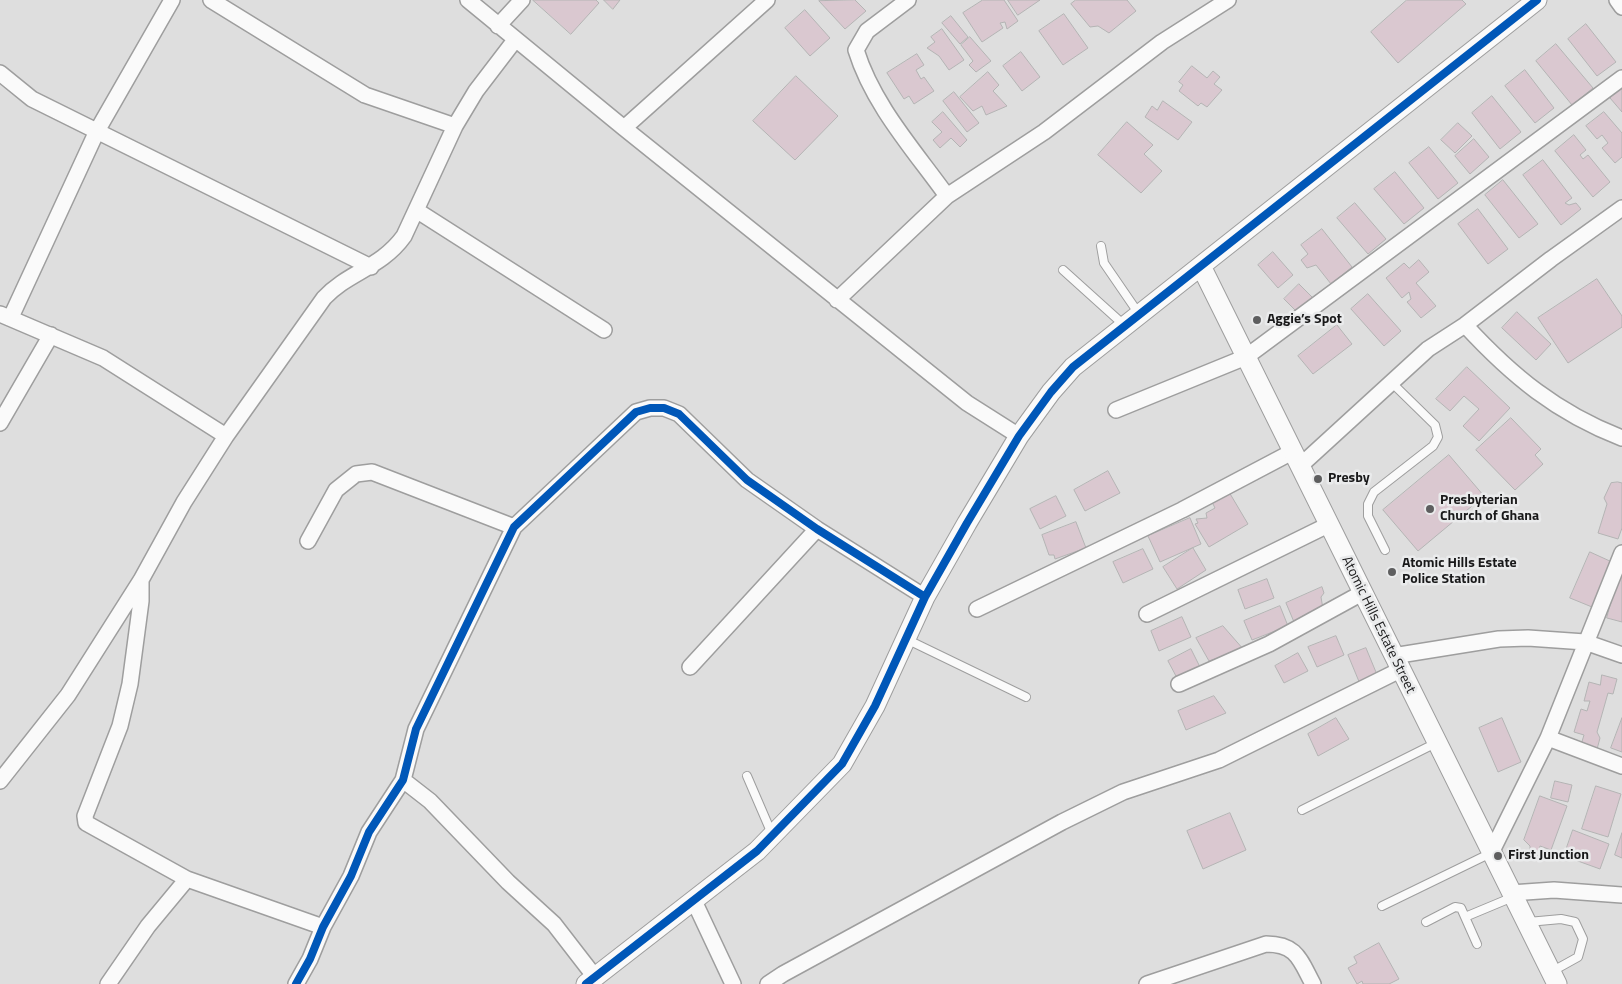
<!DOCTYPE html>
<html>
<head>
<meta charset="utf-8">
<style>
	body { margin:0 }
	canvas { display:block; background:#dedede }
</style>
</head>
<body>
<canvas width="1622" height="984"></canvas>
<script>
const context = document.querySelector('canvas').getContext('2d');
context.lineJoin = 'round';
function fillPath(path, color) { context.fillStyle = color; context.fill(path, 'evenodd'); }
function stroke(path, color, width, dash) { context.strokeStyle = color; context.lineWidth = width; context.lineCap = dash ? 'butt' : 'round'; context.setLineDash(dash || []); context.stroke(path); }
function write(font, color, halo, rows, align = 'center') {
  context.font = font + ' "Titillium Web",sans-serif'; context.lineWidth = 5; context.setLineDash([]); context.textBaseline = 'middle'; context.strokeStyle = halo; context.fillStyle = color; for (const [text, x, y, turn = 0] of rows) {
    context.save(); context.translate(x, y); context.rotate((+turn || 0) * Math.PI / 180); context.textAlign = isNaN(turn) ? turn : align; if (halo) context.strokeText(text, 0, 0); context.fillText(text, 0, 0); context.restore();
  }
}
const building = new Path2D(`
	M 533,0 L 596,0 L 599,3 L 571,34 Z
	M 604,0 L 620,0 L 613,9 Z
	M 855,0 L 866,11 L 845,29 L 819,1 Z
	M 983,0 L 1004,0 L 1018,21 L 1007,29 L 1005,22 L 1000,23 L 1003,28 L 982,42 L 963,13 Z
	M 1008,0 L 1040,0 L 1018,15 Z
	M 1076,0 L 1127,0 L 1136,11 L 1109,33 L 1098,26 L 1090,27 L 1071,4 Z
	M 1407,0 L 1462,0 L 1466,4 L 1398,63 L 1371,32 Z
	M 805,10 L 830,38 L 810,56 L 785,28 Z
	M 1064,14 L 1088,48 L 1063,65 L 1039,31 Z
	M 951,16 L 968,37 L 960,44 L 942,23 Z
	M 1586,24 L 1616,62 L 1597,76 L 1568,39 Z
	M 942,29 L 964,60 L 949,70 L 939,56 L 927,48 L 935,42 L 931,37 Z
	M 970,37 L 991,61 L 976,72 L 969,65 L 973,61 L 961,45 Z
	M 1556,44 L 1593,88 L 1572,105 L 1536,61 Z
	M 1021,52 L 1040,77 L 1022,91 L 1003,66 Z
	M 917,54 L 924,65 L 916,70 L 921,79 L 924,77 L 934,91 L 914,104 L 909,96 L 904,99 L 887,73 Z
	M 1192,66 L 1207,78 L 1213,71 L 1220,77 L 1214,84 L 1222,90 L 1207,107 L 1201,103 L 1198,106 L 1179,91 L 1183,85 L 1179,82 Z
	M 1525,70 L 1554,108 L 1535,123 L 1505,86 Z
	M 988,72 L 999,85 L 993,91 L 1007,106 L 986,115 L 982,106 L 973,111 L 960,97 Z
	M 796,76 L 838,116 L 795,160 L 753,121 Z
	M 1622,88 L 1622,112 L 1610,98 Z
	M 954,92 L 979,123 L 967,132 L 943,101 Z
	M 1492,96 L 1521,132 L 1500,149 L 1472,113 Z
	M 1163,101 L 1192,122 L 1178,140 L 1145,117 L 1152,106 L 1157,110 Z
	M 943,112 L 967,140 L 960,147 L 951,138 L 940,148 L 933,140 L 942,132 L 932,122 Z
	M 1604,112 L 1622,133 L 1622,157 L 1615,163 L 1602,148 L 1608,143 L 1602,135 L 1597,139 L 1586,126 Z
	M 1127,122 L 1153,145 L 1144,154 L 1162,171 L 1141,193 L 1098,155 Z
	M 1458,123 L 1472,136 L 1455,153 L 1441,140 Z
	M 1574,135 L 1586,150 L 1580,155 L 1583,159 L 1588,155 L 1610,182 L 1593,197 L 1555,151 Z
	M 1474,139 L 1489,157 L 1470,174 L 1455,156 Z
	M 1429,147 L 1458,183 L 1438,199 L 1409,163 Z
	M 1543,160 L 1572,198 L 1565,203 L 1569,205 L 1576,203 L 1581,209 L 1561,225 L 1523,175 Z
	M 1395,172 L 1424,208 L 1404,224 L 1374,189 Z
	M 1503,180 L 1538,224 L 1519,238 L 1485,195 Z
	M 1355,203 L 1386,239 L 1368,254 L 1337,218 Z
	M 1478,209 L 1508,249 L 1488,264 L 1458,224 Z
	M 1322,229 L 1352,267 L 1331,284 L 1316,265 L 1307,268 L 1301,260 L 1308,254 L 1301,245 Z
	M 1273,252 L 1293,275 L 1278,288 L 1258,265 Z
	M 1419,260 L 1429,272 L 1416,283 L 1436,306 L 1421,318 L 1407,302 L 1411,299 L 1409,292 L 1402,298 L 1386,278 L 1404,263 L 1409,268 Z
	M 1597,279 L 1622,316 L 1622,327 L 1568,363 L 1538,318 Z
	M 1299,284 L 1314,299 L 1299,314 L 1284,299 Z
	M 1368,294 L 1401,331 L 1384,346 L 1351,309 Z
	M 1517,312 L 1551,344 L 1536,360 L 1502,328 Z
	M 1337,325 L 1352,344 L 1313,374 L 1298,356 Z
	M 1467,367 L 1510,408 L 1479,441 L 1463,426 L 1479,409 L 1464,396 L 1450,411 L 1436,399 Z
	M 1511,418 L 1541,449 L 1535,455 L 1543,464 L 1515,490 L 1476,450 Z
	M 1449,455 L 1484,496 L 1418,551 L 1383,510 Z
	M 1108,471 L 1120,493 L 1085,511 L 1074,490 Z
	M 1618,482 L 1622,483 L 1622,528 L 1618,539 L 1598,533 L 1607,504 L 1604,498 L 1611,483 Z
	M 1229,492 L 1248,524 L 1209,547 L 1195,524 L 1198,523 L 1196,519 L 1207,518 L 1206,513 L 1215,508 L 1212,502 Z
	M 1056,496 L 1066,516 L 1040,529 L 1030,509 Z
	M 1190,518 L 1201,544 L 1160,562 L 1148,536 Z
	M 1076,522 L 1086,548 L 1055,559 L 1054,555 L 1049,555 L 1042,535 Z
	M 1193,548 L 1206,570 L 1177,589 L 1163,567 Z
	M 1143,549 L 1153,569 L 1123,583 L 1113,562 Z
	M 1590,552 L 1612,562 L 1592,607 L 1570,598 Z
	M 1622,563 L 1622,622 L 1607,618 Z
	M 1267,579 L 1274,598 L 1245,609 L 1238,590 Z
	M 1322,587 L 1324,593 L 1321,597 L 1323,609 L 1294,622 L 1286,603 Z
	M 1280,606 L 1288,626 L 1252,640 L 1244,621 Z
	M 1182,617 L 1191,637 L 1159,651 L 1151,631 Z
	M 1223,626 L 1244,650 L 1209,661 L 1196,638 Z
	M 1336,636 L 1344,655 L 1317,667 L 1308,647 Z
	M 1366,648 L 1378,677 L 1360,684 L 1348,655 Z
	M 1191,649 L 1200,667 L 1177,678 L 1168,661 Z
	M 1298,653 L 1308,671 L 1284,683 L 1275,666 Z
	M 1602,675 L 1617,679 L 1613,694 L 1608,693 L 1597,732 L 1600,738 L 1596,753 L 1580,748 L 1584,735 L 1574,732 L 1581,709 L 1587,711 L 1590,701 L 1584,701 L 1589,682 L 1600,685 Z
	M 1214,696 L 1226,713 L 1186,730 L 1178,711 Z
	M 1336,718 L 1349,739 L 1318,756 L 1308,734 Z
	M 1502,718 L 1521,762 L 1498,772 L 1479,728 Z
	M 1622,718 L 1622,752 L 1611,748 Z
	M 1555,781 L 1572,785 L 1568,802 L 1551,798 Z
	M 1596,786 L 1621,794 L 1608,837 L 1582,829 Z
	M 1540,796 L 1567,806 L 1551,850 L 1540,846 L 1537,857 L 1530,854 L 1530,846 L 1524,840 Z
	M 1230,813 L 1246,850 L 1203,869 L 1187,831 Z
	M 1573,830 L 1609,844 L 1600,869 L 1564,856 Z
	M 1622,833 L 1622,858 L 1615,855 Z
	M 1379,943 L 1399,979 L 1389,984 L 1363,984 L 1362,981 L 1357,984 L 1348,968 L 1357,963 L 1354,957 Z`);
const service = new Path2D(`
	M 1101,246 L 1104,263 L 1139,314
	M 1063,270 L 1124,325
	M 1385,550 L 1368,516 L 1368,504 L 1374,492 L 1433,446 L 1438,437 L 1435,425 L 1391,382
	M 906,639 L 1026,697
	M 747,776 L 772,834
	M 1302,810 L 1436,743
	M 1382,906 L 1491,853
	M 1465,917 L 1513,897
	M 1426,922 L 1455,907 L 1461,908 L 1477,944
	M 1528,922 L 1561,919 L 1575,922 L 1583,939 L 1578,957 L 1551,972`);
const minor = new Path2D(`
	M 211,0 L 365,95 L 455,126
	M 468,0 L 624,128 L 967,403 L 1019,436
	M 908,0 L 867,31 L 856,50 C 873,105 914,150 947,196
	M 1617,0 L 1622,7
	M 498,26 L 522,0
	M 0,73 L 32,99 L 371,267
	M 624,128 L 767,0
	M 416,210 L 604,330
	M 837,300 L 947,196 L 1044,132 L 1162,42 L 1228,0
	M 0,314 L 103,358 L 226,436
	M 11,317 L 97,131 L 172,0
	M 1465,325 C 1512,376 1557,413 1622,438
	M 1116,410 L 1246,357 L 1622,78
	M 0,423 L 51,335
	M 1300,466 L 1428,349 L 1465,325 L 1551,259 L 1622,208
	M 308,541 L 336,490 L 356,474 L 372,472 L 514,527
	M 141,580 L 141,601 L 130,684 L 120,726 L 85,816 L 86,823 L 187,879 L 323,927
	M 977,609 L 1182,510 L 1292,452
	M 1147,614 L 1328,525
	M 1393,656 L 1499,639 L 1528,638 L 1585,642 L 1622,655
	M 690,667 L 817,529
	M 1179,684 L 1269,644 L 1362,593
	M 1548,738 L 1622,766
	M 403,780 L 430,801 L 508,882 L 554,924 L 595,977
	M 0,781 L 68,695 L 141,580 L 184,502 L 226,436 L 324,298 C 348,272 381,268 404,236 L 455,126 L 476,91 L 515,40
	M 1491,853 L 1548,738 L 1622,553
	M 1511,893 L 1554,890 L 1622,895
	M 694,901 L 733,984
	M 108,984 L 148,926 L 187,879
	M 296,984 L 310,959 L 323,927 L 351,876 L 369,832 L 403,780 L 416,729 L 514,527 L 636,412 L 650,408 L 664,408 L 679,414 L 747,480 L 817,529 L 925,597
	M 768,984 L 783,974 L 1062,822 L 1123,792 L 1219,760 L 1400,670
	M 1147,984 L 1266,944 C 1297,944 1300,960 1313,984`);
const tertiary = new Path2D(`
	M 1201,266 L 1557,984
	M 586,984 L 757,851 L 842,764 L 875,706 L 925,597 L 967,523 L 1019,436 L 1051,392 L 1073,367 L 1537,0`);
const cycleway = new Path2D(`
	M 296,984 L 310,959 L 323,927 L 351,876 L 369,832 L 403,780 L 416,729 L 514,527 L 636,412 L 650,408 L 664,408 L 679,414 L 747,480 L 817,529 L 925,597
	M 586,984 L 757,851 L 842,764 L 875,706 L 925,597 L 967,523 L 1019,436 L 1051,392 L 1073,367 L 1537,0`);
const markers = [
	[1257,320,5,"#5e5e5f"],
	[1318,479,5,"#5e5e5f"],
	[1430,509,5,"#5e5e5f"],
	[1392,572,5,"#5e5e5f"],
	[1498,856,5,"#5e5e5f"]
];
const poiNames = [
	["Aggie’s Spot",1267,320],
	["Presby",1328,479],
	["Presbyterian",1440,501],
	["Church of Ghana",1440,517],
	["Atomic Hills Estate",1402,564],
	["Police Station",1402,580],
	["First Junction",1508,856]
];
const streetNames = [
	["Atomic Hills Estate Street",1378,625,64]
];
fillPath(building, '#dac8d0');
stroke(building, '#b4b4b4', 1);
stroke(service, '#9e9e9e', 10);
stroke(minor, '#9e9e9e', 18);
stroke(tertiary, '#9e9e9e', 21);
stroke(service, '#fafafa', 8);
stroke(minor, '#fafafa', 15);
stroke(tertiary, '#fafafa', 19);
stroke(cycleway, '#0057b8', 8);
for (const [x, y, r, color] of markers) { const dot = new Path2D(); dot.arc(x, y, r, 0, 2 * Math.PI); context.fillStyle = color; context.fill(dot); stroke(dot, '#eaebec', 2); }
write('bold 14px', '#19191a', '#eaebec', poiNames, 'left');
write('14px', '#19191a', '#eaebec', streetNames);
</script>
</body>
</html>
